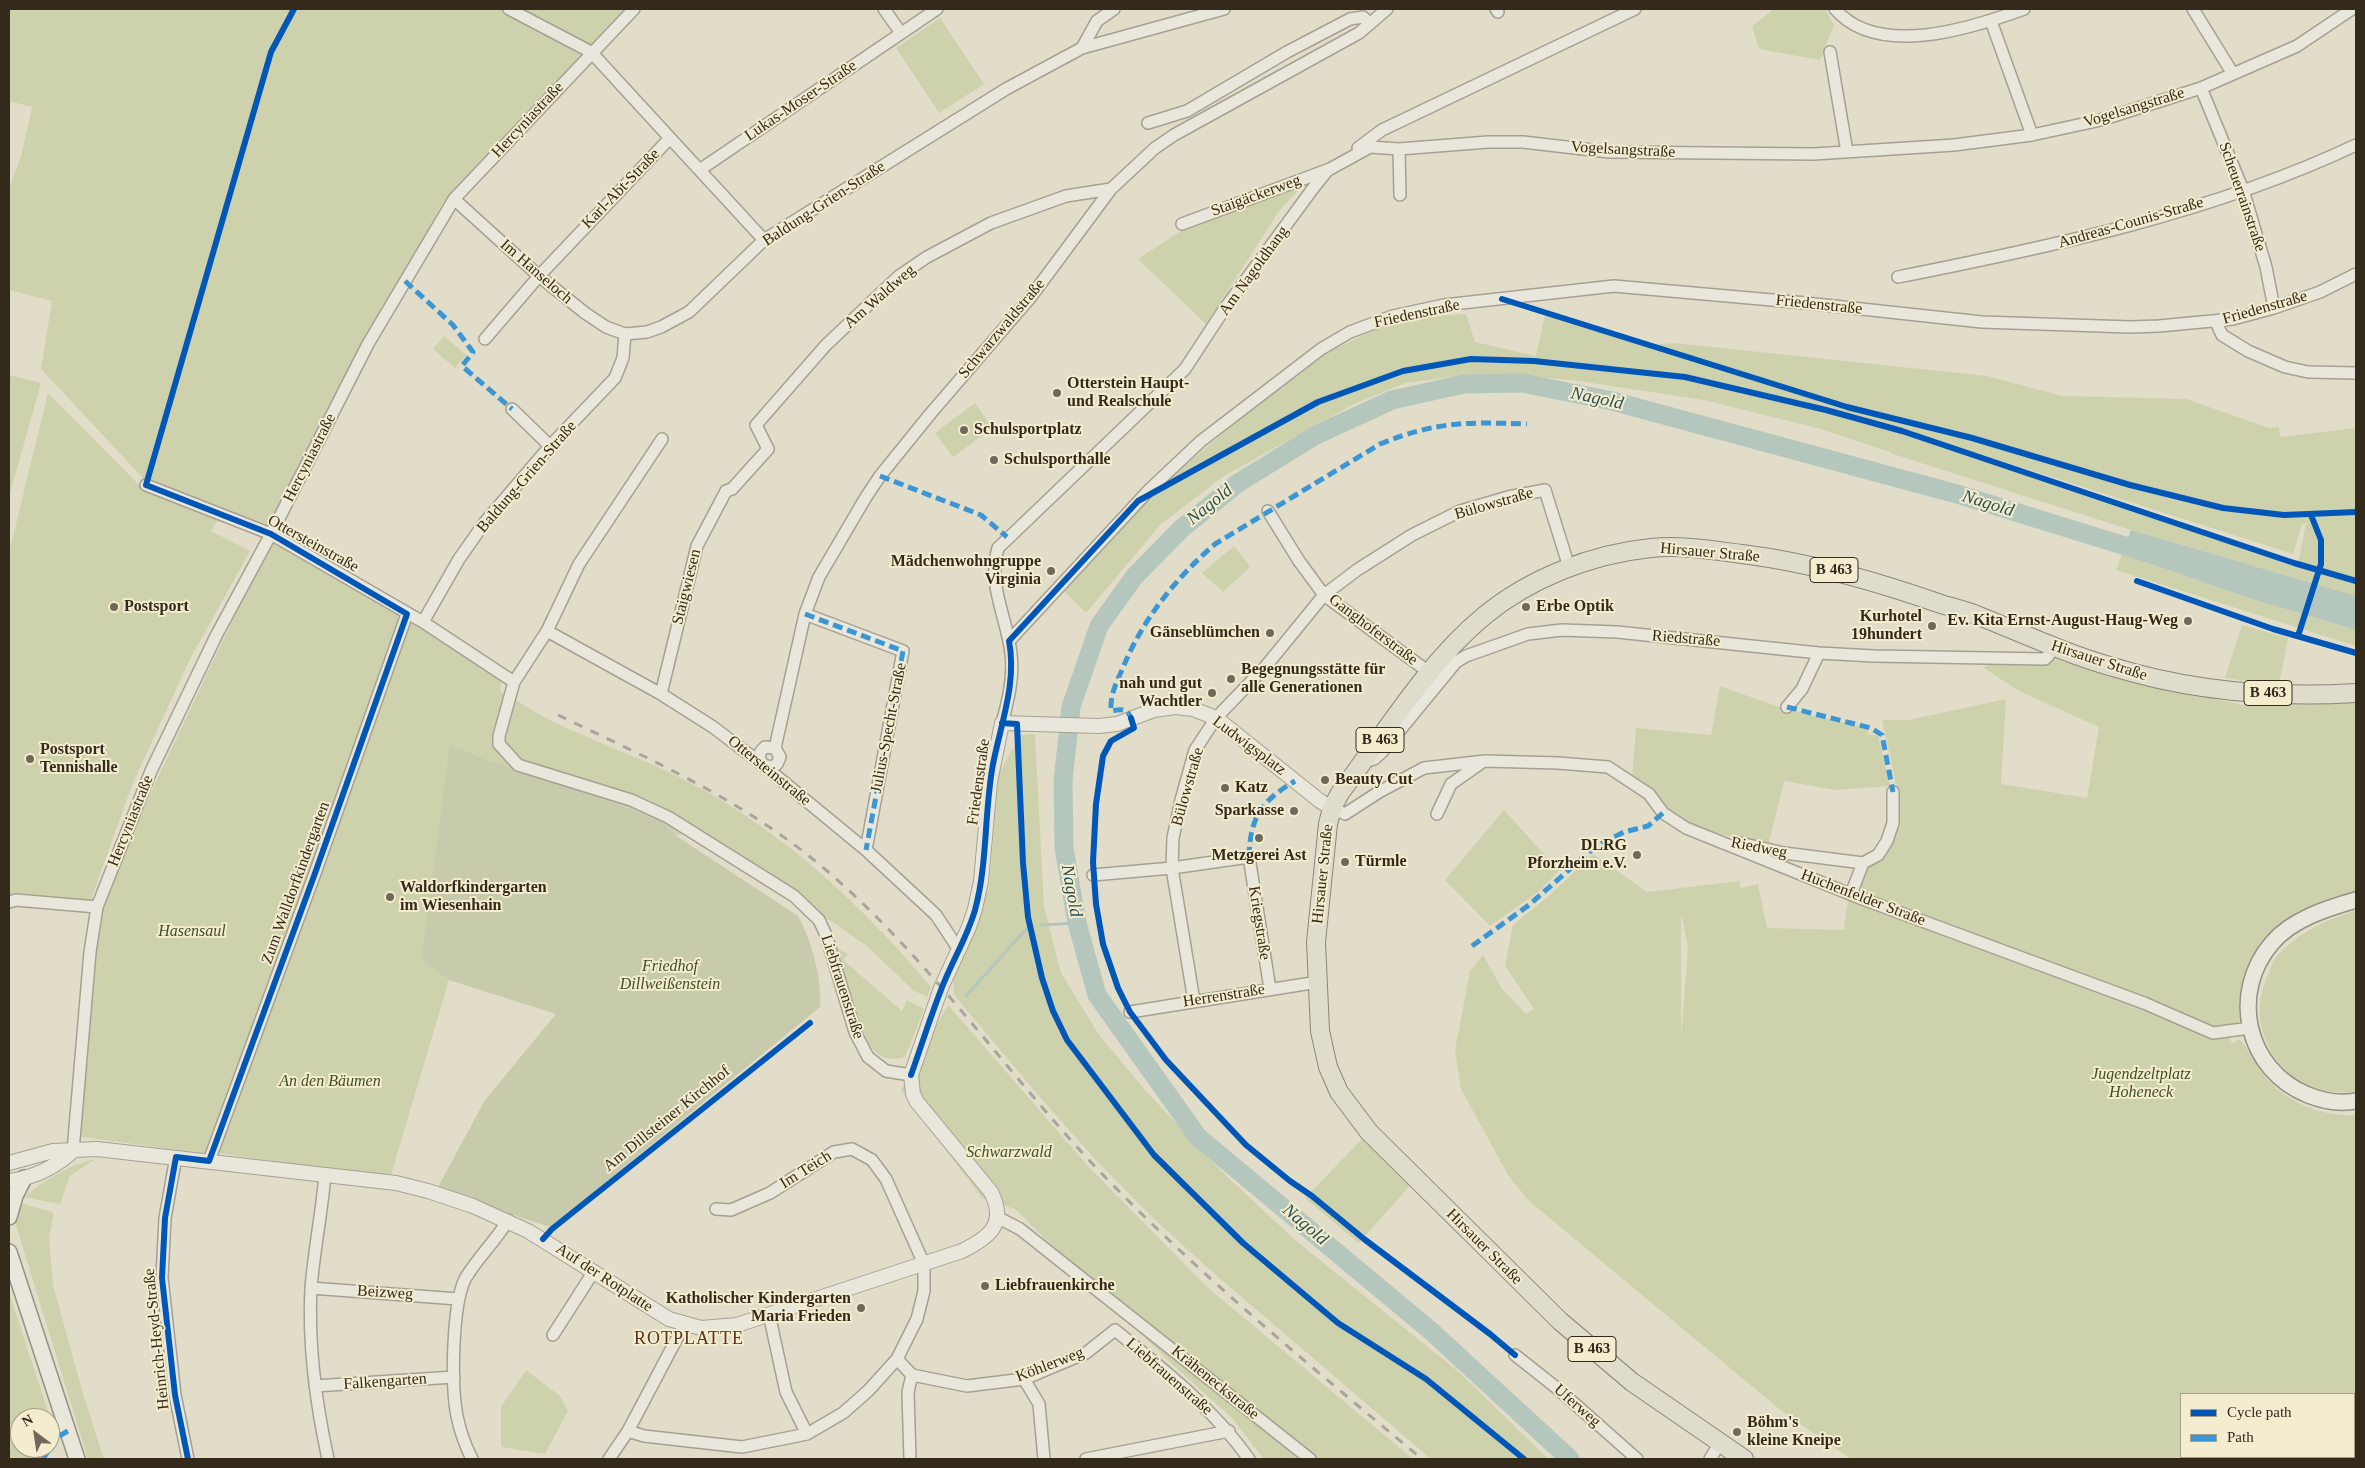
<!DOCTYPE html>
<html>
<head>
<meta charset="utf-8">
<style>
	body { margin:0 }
	#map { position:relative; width:2365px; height:1468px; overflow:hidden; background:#e1ddc9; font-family:"Times New Roman",serif }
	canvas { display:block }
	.frame { position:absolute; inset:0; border:10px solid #332a1c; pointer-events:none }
	.legend { position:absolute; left:2180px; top:1393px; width:175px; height:65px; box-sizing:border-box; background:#f3ecce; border:1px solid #a69e87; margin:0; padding:6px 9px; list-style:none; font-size:15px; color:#332a1c }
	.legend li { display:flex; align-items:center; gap:10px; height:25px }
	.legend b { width:25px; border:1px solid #a69e87 }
	.north { position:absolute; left:10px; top:1408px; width:50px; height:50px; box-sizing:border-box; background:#f3ecce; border:1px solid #a69e87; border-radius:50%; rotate:329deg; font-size:14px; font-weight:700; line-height:20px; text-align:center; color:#332a1c }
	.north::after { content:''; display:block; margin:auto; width:18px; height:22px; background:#706959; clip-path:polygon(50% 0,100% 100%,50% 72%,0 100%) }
</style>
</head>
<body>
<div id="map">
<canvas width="2365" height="1468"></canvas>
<div class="frame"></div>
<ul class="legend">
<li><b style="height:6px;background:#0057b8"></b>Cycle path</li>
<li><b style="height:6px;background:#3d96d4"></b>Path</li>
</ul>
<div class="north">N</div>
</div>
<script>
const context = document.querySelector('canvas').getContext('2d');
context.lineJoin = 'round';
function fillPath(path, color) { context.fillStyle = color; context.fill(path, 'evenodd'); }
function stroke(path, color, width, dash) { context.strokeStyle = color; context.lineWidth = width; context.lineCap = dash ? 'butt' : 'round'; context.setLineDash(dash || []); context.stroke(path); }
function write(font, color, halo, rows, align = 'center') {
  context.font = font + ' "Times New Roman",serif'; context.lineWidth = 4; context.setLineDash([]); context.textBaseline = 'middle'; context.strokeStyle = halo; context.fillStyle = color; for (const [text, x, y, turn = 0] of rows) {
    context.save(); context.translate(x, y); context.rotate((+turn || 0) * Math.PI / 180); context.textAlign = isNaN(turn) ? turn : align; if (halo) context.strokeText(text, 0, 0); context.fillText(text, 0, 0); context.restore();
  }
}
const green = new Path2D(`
	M 9,9 L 626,9 L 442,204 L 268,525 L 143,478 L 41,369 L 52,301 L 9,290 L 9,189 L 22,153 L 32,107 L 9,101 Z
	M 1774,9 L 1825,9 L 1834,25 L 1820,60 L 1759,49 L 1752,26 Z
	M 940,18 L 984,84 L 939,113 L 896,48 Z
	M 1308,180 L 1280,210 L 1206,324 L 1138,259 L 1187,227 Z
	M 1466,314 L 1475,342 L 1536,356 L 1545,315 L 1644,346 L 1674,343 L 1987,376 L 2062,396 L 2186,399 L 2269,428 L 2278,427 L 2281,437 L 2356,428 L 2356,596 L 2131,530 L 1890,453 L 1898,432 L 2297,567 L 2306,524 L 2315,521 L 2302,524 L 2293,554 L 1899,428 L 1890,452 L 1821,429 L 1704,400 L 1572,380 L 1521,376 L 1468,375 L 1406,383 L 1354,404 L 1224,476 L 1161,524 L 1086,613 L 1063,590 L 1158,488 L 1233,425 L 1329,352 L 1389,323 L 1431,316 Z
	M 444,336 L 466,355 L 455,368 L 433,349 Z
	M 9,375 L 41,383 L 9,497 Z
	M 48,393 L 142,488 L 219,518 L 211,531 L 250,551 L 189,661 L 132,785 L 90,902 L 9,895 L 9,553 Z
	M 975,403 L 993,428 L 953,457 L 935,433 Z
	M 272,537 L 404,617 L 209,1154 L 82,1137 L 79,1131 L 81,1100 L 100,907 L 141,813 Z
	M 1234,546 L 1250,567 L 1223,592 L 1202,573 Z
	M 2122,554 L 2252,599 L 2356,630 L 2356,646 L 2116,570 Z
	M 410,620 L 502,680 L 500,691 C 519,702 537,714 556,723 C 599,744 645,759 687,781 C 783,831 862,905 931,987 L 927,997 L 913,990 L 868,947 L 837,925 L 691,834 L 675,835 L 661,820 L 537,775 L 486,760 L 421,959 L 449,980 L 390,1178 L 218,1153 L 216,1149 Z
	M 2242,625 L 2288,638 L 2279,685 L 2225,678 Z
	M 2051,658 L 2092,670 L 2242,705 L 2356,703 L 2356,892 C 2303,910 2260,921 2244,983 C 2241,994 2244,1010 2239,1020 C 2237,1026 2232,1031 2228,1036 L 2232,1043 L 2239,1039 C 2249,1049 2254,1063 2263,1074 C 2285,1102 2321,1117 2356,1115 L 2356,1459 L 1851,1459 L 1783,1412 L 1529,1201 L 1508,1175 L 1461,1089 L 1455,1050 L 1470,971 L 1483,955 L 1502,989 L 1526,1014 L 1534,1009 L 1505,966 L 1513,925 L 1550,895 L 1593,854 L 1647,892 L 1740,881 L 1740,888 L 1758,884 L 1767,928 L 1844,930 C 1847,905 1849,887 1865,866 C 1873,857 1889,854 1894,837 C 1905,800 1889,757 1882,720 L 1909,720 L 2006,699 L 2001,784 L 2087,798 L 2099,727 L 2019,691 L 1984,668 L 1989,663 ZM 1681,913 L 1688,947 L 1681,1040 ZM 2181,1394 L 2354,1394 L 2354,1457 L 2181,1457 Z
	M 1720,686 L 1787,710 L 1868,728 L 1867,734 L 1878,736 L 1890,786 L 1835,790 L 1784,781 L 1768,846 L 1705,830 L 1679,818 L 1632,778 L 1636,728 L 1711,735 Z
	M 1035,734 L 1044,907 L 1061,973 L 1099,1035 L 1145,1090 L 1217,1167 L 1295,1240 L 1460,1373 L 1548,1459 L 1431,1459 L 1217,1276 L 1154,1219 L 1094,1158 L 1038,1095 L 954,995 L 953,976 L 989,888 L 999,774 L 1020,735 Z
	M 1504,810 L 1559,871 L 1538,892 L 1490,926 L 1445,880 Z
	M 2356,911 L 2356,1092 C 2342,1093 2325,1093 2311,1088 C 2301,1085 2290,1075 2283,1068 C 2259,1039 2252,1007 2269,973 C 2271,967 2273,960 2277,956 C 2298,933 2327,919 2356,911 Z
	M 836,947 L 848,954 L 843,960 L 902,1011 L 907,1000 L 924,1009 L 905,1057 C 895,1060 887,1060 878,1054 C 864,1045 840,969 835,949 Z
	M 948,1005 L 1087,1165 L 1206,1286 L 1413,1459 L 1264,1459 L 1232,1418 L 1173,1365 L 1015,1209 L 982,1198 L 901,1090 Z
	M 1366,1135 L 1413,1182 L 1359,1243 L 1305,1198 Z
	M 95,1159 L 70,1176 L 60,1204 L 24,1197 C 44,1180 69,1165 95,1159 Z
	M 20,1203 L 52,1212 L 54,1215 L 49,1237 L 53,1285 L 83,1394 L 104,1459 L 88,1459 L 15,1222 Z
	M 9,1292 L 54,1430 L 50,1437 L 50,1418 L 20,1418 L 20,1448 L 44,1448 L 38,1459 L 9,1459 Z
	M 526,1370 L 560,1396 L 568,1411 L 545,1454 L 501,1447 L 501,1407 Z`);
const cemetery = new Path2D(`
	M 450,745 L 486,760 L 537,775 L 661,820 L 675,835 L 798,916 C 812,942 822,978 820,1007 L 551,1227 L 519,1217 L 438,1187 L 485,1100 L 556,1014 L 449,980 L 421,960 Z`);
const water = new Path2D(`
	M 2131,530 L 2356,596 L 2356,630 L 2252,599 L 2122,554 Z`);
const stream = new Path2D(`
	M 1041,925 L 1077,923
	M 966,996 L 1027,928`);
const river = new Path2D(`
	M 1570,1459 L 1431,1331 L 1198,1137 L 1097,995 L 1077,923 L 1064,848 L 1063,781 L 1071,707 L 1099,626 L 1134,577 L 1181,529 L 1238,483 L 1316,435 L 1392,400 L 1464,384 L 1522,383 L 1612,401 L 1957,494 L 2148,553`);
const minor = new Path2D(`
	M 509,9 L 591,52 L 670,138
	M 884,9 L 901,33
	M 1496,9 L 1498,12
	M 1835,9 C 1878,59 1972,28 2024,9
	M 2193,9 L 2233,74
	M 1991,21 L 2032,135
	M 1082,48 L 1097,21 L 1114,9
	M 1830,52 L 1847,152
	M 2201,88 L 2243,190 L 2266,267 L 2274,308
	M 1148,123 L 1187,111 L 1287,52 L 1350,19 L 1363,17 L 1370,24
	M 1358,148 L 1382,130 L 1635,9
	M 1399,149 L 1400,195
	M 701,169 L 937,9
	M 454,199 L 539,276 L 585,313 L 606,327 L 625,334 L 647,332 L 661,327 L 689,312 L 764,240 L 1006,89 L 1082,48 L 1224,9
	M 1182,224 L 1330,169 L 1370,147 L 1399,149 L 1488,142 L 1523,142 L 1609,152 L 1814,154 L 1954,145 L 2032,135 L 2101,120 L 2201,88 L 2297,46 L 2352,9
	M 1898,277 C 2054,246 2212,213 2356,145
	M 2216,322 L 2222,335 L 2248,351 L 2285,367 L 2308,372 L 2356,373
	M 485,339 L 539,276 L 670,138 L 764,240
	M 512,409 L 550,446
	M 146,485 L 271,534 L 423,622 L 514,682
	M 1268,511 L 1299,561 L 1324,595 L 1430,673
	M 805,614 L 903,651 L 866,850
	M 423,622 L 459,559 L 485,522 L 550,446 L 615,378 L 623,358 L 625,334
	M 547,631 L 579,564 L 662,439
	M 1009,641 L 1150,489 L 1201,441 L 1321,349 L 1350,332 L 1393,316 L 1444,305 L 1614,286 L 1806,303 L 1982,322 L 2130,327 L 2159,326 L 2233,319 L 2274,308 L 2320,292 L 2356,274
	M 661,694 L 697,546 L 726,491 L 732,489 L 768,449 L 756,425 L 826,345 L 899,276 L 927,257 L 991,223 L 1066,196 L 1111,189
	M 1787,707 L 1802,689 L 1819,653
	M 1002,723 C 1008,701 1014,677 1011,654 C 1007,617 987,585 998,548 L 1185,369 L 1223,311 L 1314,187 L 1327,171
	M 775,748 L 765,747 C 758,753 758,757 763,765 L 772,767 L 777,764 L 780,757 L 775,748 L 805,614 L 819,577 L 866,497 L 880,476 L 931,413 L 1030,298 L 1111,189 L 1155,148 L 1174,135 L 1359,33 L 1387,9
	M 1364,762 L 1374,759 L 1382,752 L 1456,662 L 1466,656 L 1528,634 L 1562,630 L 1617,632 L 1819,653 L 1874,656 L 2045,659 L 2055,648
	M 1332,808 L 1345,814 L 1379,792 L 1424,768 L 1485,761 L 1558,763 L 1608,767 L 1649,794 L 1663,813 L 1686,828 L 1860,898 L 2144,1003 L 2213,1033 L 2250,1028
	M 1437,814 L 1451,784 L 1481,763
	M 1740,843 L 1784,853 L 1863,863 L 1878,855 L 1887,841 L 1893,823 L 1893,792
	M 1093,875 L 1172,868 L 1249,857 L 1270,989
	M 1851,894 L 1863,863
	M 9,902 L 16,900 L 97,907
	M 1194,1001 L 1172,868 L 1173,838 L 1181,800 L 1195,750 L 1216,718 L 1266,666 L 1324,595 L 1357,570 L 1412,535 L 1460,511 L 1508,497 L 1545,490 L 1569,567
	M 1130,1012 L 1318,982
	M 911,1075 L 886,1071 L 868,1057 L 855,1032 L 826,935 L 819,920 L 794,896 L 668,817 L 631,800 L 518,765 L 499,744 L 499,736 L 514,682 L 547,631 L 661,694 L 713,727 L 763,765 L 866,850 L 936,915 L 959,950
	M 73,1151 L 90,952 L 97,907 L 151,771 L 217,634 L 271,534 L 368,344 L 454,199 L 634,9
	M 176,1157 L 165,1218 L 162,1278 L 175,1395 L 188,1459
	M 209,1161 L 314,876 L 407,614
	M 325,1174 C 322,1212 314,1250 311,1288 C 308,1345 316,1404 328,1459
	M 997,1217 L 1020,1229 L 1310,1459
	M 311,1288 L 458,1299
	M 769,1314 L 786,1392 L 807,1434
	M 1115,1330 C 1164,1370 1212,1407 1249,1459
	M 553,1335 L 594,1271
	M 1515,1355 L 1558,1389 L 1637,1459
	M 897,1359 L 912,1375 L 967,1386 L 1024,1379 L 1086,1353 L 1115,1330
	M 1024,1379 L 1039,1404 L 1044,1459
	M 315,1386 L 454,1377
	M 628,1431 L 644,1436 L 742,1447 L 807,1434 L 843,1413 L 868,1391 L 897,1359 L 917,1319 L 924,1291 L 924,1264 L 886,1179 L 872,1160 L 852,1149 L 834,1152 L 770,1193 L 731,1210 L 716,1209
	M 472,1459 C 465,1445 460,1431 457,1416 C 451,1386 452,1306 465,1279 C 477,1258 496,1241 508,1220
	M 609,1459 L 628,1431 L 684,1325
	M 910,1459 L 908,1392 L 912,1375
	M 1086,1459 L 1229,1431
	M 1710,1459 L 1720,1443`);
const tertiary = new Path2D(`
	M 9,1163 L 53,1151 L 97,1149 L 396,1183 L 428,1191 L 473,1206 L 528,1231 L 669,1319 L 701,1328 L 737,1325 L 962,1251 C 990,1237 1007,1224 991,1192 L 917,1102 L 913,1094 L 911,1075 L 941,988 L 969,927 L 975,909 L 981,881 L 990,782 L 1002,723 L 1099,726 L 1117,724 L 1154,710 L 1175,707 L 1193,709 L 1216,718 L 1320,801 L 1332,808
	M 9,1181 C 34,1178 54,1168 73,1151`);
const secondary = new Path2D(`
	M 2356,900 C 2328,908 2292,919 2272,943 C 2229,993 2246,1070 2308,1095 C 2323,1101 2340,1104 2356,1101
	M 9,1217 L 15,1196 L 24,1178
	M 9,1252 L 77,1459`);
const primary = new Path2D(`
	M 1744,1459 L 1632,1382 L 1560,1321 L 1369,1132 L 1339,1092 L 1328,1067 L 1320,1031 L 1316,942 L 1328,824 L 1332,808 L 1340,793 C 1384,735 1427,663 1484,616 C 1530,578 1592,554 1651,548 C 1681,545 1712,550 1742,554 C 1812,563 1875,581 1941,604 C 1954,608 1967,611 1979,616 C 2024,634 2067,654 2113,667 C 2191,691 2275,698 2356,693`);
const rail = new Path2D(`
	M 558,715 C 645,757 732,795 809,856 C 924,948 1005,1074 1107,1179 C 1205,1280 1314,1369 1422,1459`);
const quiet = new Path2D(`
	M 405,281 L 453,325 L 473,352 L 462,366 L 512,409
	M 880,476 L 981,515 L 1007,537
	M 805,614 L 903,651 L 866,850
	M 1787,707 L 1871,728 L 1882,735 L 1893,792
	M 1132,721 C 1128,708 1123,709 1111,711 C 1110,696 1116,683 1122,670 C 1142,620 1175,579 1215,544 L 1380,444 C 1437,421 1467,422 1527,424
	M 1249,857 C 1250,818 1261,801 1295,781
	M 1472,946 L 1529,905 L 1595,847 L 1624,832 L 1648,826 L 1663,813
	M 50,1447 L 54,1439 L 68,1431
	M 43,1459 L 50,1448`);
const cycleway = new Path2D(`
	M 1502,299 L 1847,407 L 1972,438 L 2130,485 L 2223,508 L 2284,515 L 2356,512
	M 2137,581 L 2273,629 L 2356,653
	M 2298,636 L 2321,564 L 2321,540 L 2311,515
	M 1131,718 L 1134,728 L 1111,741 L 1103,756 L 1096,804 L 1093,862 L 1096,904 L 1103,944 L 1118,988 L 1130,1012 L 1166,1060 L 1246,1145 L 1290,1181 L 1312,1196 L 1364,1239 L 1490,1334 L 1515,1355
	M 1002,723 L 1017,724 L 1023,863 L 1028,917 L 1042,978 L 1053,1011 L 1067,1040 L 1154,1155 L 1243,1243 L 1338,1323 L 1426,1379 L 1524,1459
	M 911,1075 C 921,1047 930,1018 941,990 C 951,963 967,938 975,910 C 988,862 984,812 993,764 C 1001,723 1017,683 1009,641 L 1138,501 L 1318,402 L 1403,371 L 1471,359 L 1534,361 L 1685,377 L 1826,410 L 1902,431 L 2294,563 L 2356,581
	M 543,1239 L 552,1229 L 810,1023
	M 188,1459 L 175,1395 L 162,1278 L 165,1218 L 176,1157 L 209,1161 L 314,876 L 407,614 L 271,534 L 146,485 L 271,52 L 294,9`);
const markers = [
	[1057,393,5,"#706959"],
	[964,430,5,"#706959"],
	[994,460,5,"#706959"],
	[1051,571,5,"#706959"],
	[114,607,5,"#706959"],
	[1526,607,5,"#706959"],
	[2188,621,5,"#706959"],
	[1932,626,5,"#706959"],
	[1270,633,5,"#706959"],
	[1231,679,5,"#706959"],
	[1212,693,5,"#706959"],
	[30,759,5,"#706959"],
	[1325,780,5,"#706959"],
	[1225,788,5,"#706959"],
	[1294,811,5,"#706959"],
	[1259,838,5,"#706959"],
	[1637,855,5,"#706959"],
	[1345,862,5,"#706959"],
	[390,897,5,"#706959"],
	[985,1286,5,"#706959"],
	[861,1308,5,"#706959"],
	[1737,1432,5,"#706959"]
];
const shields = [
	[1834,570,48],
	[2268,693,48],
	[1380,740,48],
	[1592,1349,48]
];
const shieldNames = [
	["B 463",1834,570],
	["B 463",2268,693],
	["B 463",1380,740],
	["B 463",1592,1349]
];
const streetNames = [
	["Lukas-Moser-Straße",801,101,-34],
	["Vogelsangstraße",2134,108,-17],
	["Hercyniastraße",528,120,-47],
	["Vogelsangstraße",1623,150,3],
	["Karl-Abt-Straße",621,189,-46],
	["Staigäckerweg",1256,196,-20],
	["Scheuerrainstraße",2242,197,71],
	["Baldung-Grien-Straße",824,204,-33],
	["Andreas-Counis-Straße",2131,223,-16],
	["Am Nagoldhang",1254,271,-54],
	["Im Hanseloch",536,272,41],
	["Am Waldweg",880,297,-41],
	["Friedenstraße",1819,305,6],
	["Friedenstraße",2265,308,-16],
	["Friedenstraße",1417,314,-12],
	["Schwarzwaldstraße",1002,329,-50],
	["Hercyniastraße",310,458,-63],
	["Baldung-Grien-Straße",527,477,-49],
	["Bülowstraße",1494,504,-16],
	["Ottersteinstraße",313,544,29],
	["Hirsauer Straße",1710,553,5],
	["Staigwiesen",687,587,-76],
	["Ganghoferstraße",1373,630,37],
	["Riedstraße",1686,639,5],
	["Hirsauer Straße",2099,661,18],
	["Julius-Specht-Straße",889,728,-79],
	["Ludwigsplatz",1249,746,37],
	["Ottersteinstraße",769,771,39],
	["Friedenstraße",979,782,-82],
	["Bülowstraße",1188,787,-74],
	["Hercyniastraße",131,821,-68],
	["Riedweg",1759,848,11],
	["Hirsauer Straße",1323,874,-84],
	["Zum Walldorfkindergarten",296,883,-70],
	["Huchenfelder Straße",1863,898,21],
	["Kriegstraße",1259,923,81],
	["Liebfrauenstraße",842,987,72],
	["Herrenstraße",1224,996,-9],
	["Am Dillsteiner Kirchhof",667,1119,-39],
	["Im Teich",806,1170,-32],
	["Hirsauer Straße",1484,1247,45],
	["Auf der Rotplatte",604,1278,33],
	["Beizweg",385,1293,4],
	["Heinrich-Heyd-Straße",157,1339,-96],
	["Köhlerweg",1050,1365,-21],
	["Liebfrauenstraße",1169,1377,41],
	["Falkengarten",385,1382,-4],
	["Kräheneckstraße",1215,1383,39],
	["Uferweg",1577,1406,41]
];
const poiNames = [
	["Otterstein Haupt-",1067,384],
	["und Realschule",1067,402],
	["Schulsportplatz",974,430],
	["Schulsporthalle",1004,460],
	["Mädchenwohngruppe",1041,562,"right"],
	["Virginia",1041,580,"right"],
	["Postsport",124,607],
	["Erbe Optik",1536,607],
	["Kurhotel",1922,617,"right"],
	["19hundert",1922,635,"right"],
	["Ev. Kita Ernst-August-Haug-Weg",2178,621,"right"],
	["Gänseblümchen",1260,633,"right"],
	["Begegnungsstätte für",1241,670],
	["alle Generationen",1241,688],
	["nah und gut",1202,684,"right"],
	["Wachtler",1202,702,"right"],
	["Postsport",40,750],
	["Tennishalle",40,768],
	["Beauty Cut",1335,780],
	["Katz",1235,788],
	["Sparkasse",1284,811,"right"],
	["DLRG",1627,846,"right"],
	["Pforzheim e.V.",1627,864,"right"],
	["Metzgerei Ast",1259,856,"center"],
	["Türmle",1355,862],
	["Waldorfkindergarten",400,888],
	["im Wiesenhain",400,906],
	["Liebfrauenkirche",995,1286],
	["Katholischer Kindergarten",851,1299,"right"],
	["Maria Frieden",851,1317,"right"],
	["Böhm's",1747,1423],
	["kleine Kneipe",1747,1441]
];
const parkNames = [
	["Hasensaul",192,932],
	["Friedhof",670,967],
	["Dillweißenstein",670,985],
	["Jugendzeltplatz",2141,1075],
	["Hoheneck",2141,1093],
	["An den Bäumen",330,1082],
	["Schwarzwald",1009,1153]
];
const waterNames = [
	["Nagold",1597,399,12],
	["Nagold",1988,504,17],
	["Nagold",1210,505,-39],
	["Nagold",1071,891,80],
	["Nagold",1305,1225,40]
];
const neighbourhoodNames = [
	["ROTPLATTE",689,1339]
];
fillPath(green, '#cdd1ac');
fillPath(cemetery, '#c8cbab');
fillPath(water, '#b5c7bd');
stroke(stream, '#b5c7bd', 3);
stroke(river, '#b5c7bd', 19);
stroke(minor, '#a6a093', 14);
stroke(tertiary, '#a6a093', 16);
stroke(secondary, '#959083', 18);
stroke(primary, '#8b8679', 20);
stroke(minor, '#e9e6db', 11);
stroke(tertiary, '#e9e6db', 14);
stroke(secondary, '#e9e6db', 15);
stroke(primary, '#e0dccc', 18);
stroke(rail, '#a8a59b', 3, [9, 9]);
stroke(quiet, '#3d96d4', 5, [10, 5]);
stroke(cycleway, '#0057b8', 6);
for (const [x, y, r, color] of markers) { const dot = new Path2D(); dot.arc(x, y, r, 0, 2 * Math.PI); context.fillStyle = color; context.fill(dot); stroke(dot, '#f3ecce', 2); }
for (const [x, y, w] of shields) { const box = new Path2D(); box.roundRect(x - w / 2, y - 12.5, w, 25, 4); context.fillStyle = '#f3ecce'; context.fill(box); stroke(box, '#332a1c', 1); }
write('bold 15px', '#332a1c', null, shieldNames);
write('16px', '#332a1c', '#f3ecce', streetNames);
write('bold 16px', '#332a1c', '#f3ecce', poiNames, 'left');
write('italic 16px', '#3f4e24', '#f3ecce', parkNames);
write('italic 18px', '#2c5052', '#f3ecce', waterNames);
context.letterSpacing = '1px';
write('18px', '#5d321e', '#f3ecce', neighbourhoodNames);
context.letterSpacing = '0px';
</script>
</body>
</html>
